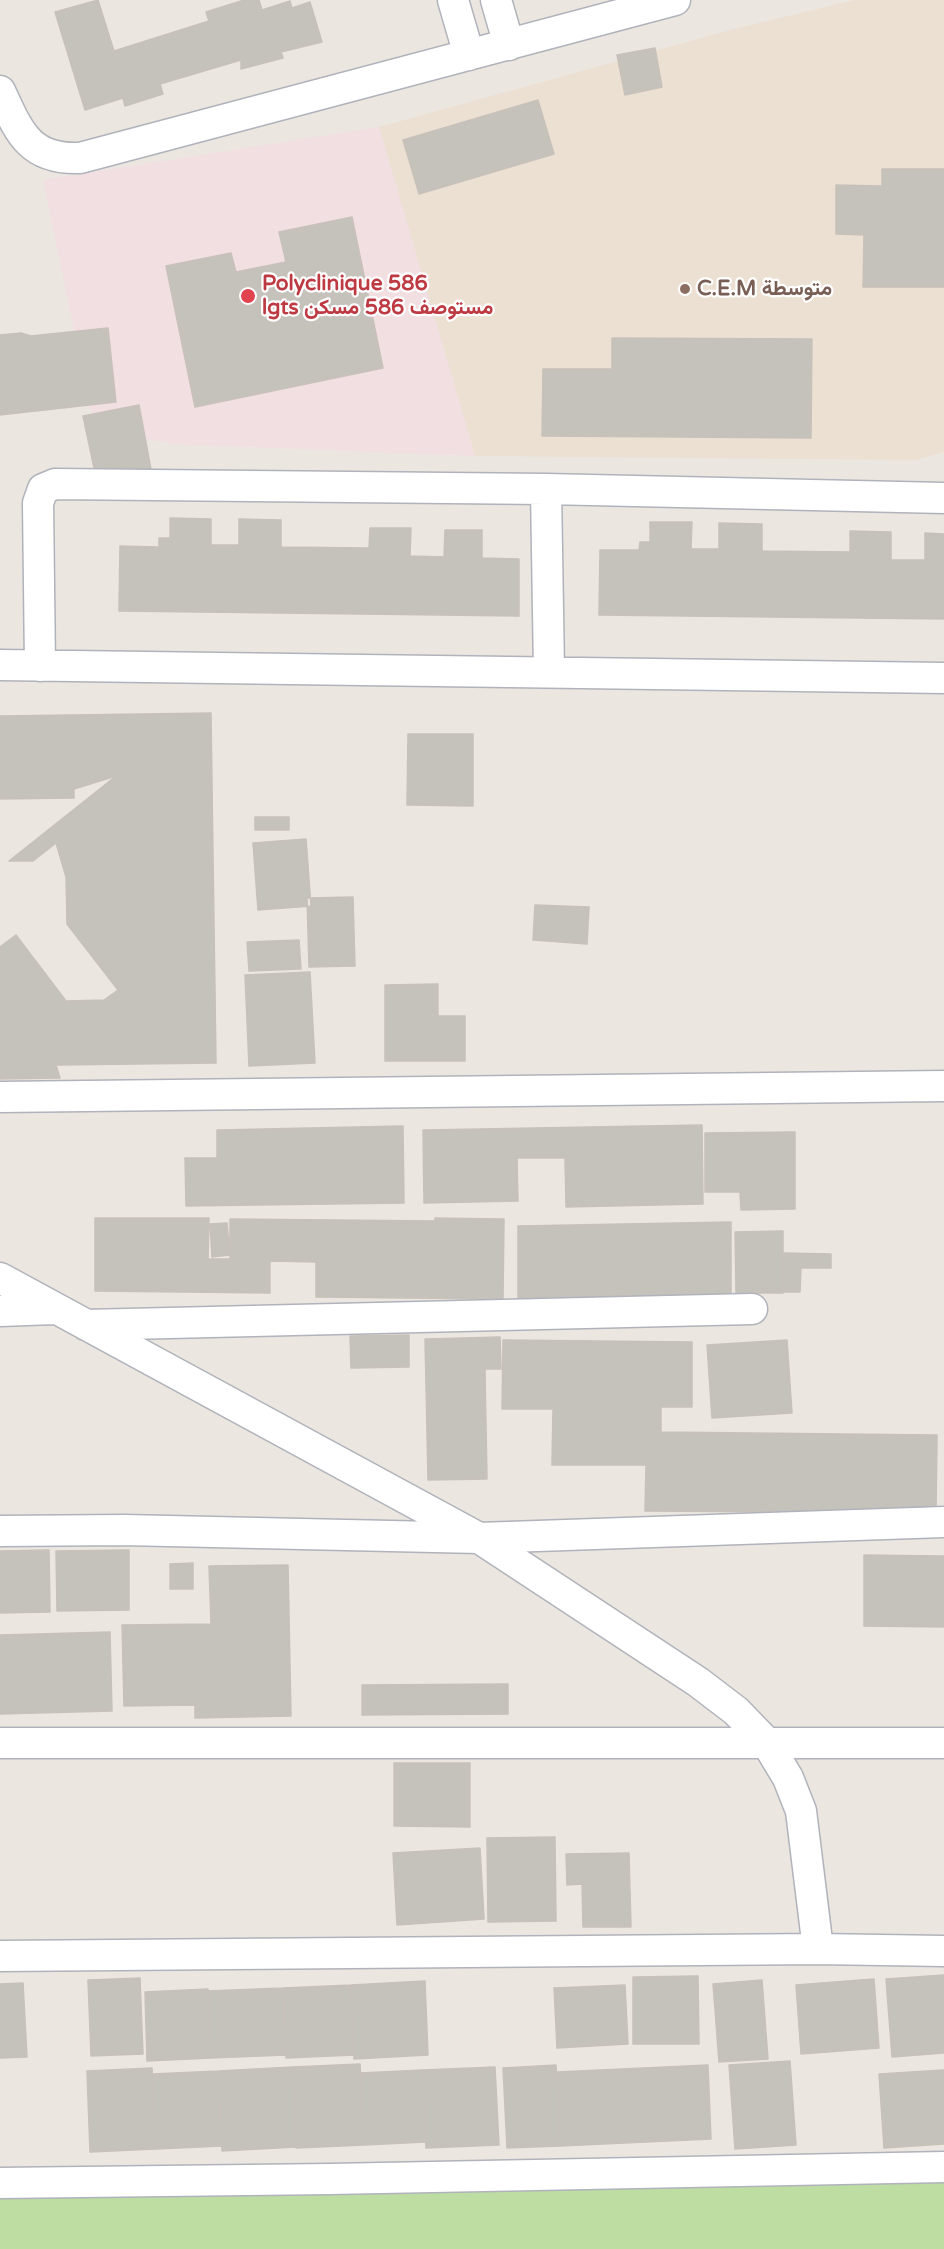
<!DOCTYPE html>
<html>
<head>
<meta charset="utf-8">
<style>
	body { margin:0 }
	canvas { display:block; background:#ece6e0 }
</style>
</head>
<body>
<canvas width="944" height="2249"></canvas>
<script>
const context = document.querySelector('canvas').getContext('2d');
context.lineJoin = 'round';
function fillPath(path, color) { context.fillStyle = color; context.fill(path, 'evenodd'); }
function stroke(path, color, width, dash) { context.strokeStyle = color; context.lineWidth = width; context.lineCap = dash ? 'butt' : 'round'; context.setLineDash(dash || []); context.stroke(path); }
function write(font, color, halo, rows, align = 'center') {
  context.font = font + ' "Varela Round",Vazirmatn,sans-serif'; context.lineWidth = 4.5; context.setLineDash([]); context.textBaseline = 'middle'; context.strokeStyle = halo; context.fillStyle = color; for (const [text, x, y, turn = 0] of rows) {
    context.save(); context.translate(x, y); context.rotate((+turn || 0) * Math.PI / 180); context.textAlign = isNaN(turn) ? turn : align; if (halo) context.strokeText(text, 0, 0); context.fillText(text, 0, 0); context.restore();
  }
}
const education = new Path2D(`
	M 854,0 L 944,0 L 944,452 L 916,460 L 475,456 L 379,127 L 734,29 Z`);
const medical = new Path2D(`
	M 379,127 L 475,456 L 173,444 L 122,435 L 91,412 L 43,180 Z`);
const green = new Path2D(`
	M 944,2177 L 944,2249 L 0,2249 L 0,2183 Z`);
const building = new Path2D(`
	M 98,0 L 114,51 L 209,21 L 206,12 L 244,0 L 259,0 L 262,10 L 290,1 L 292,8 L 310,2 L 322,42 L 281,52 L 283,58 L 241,69 L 241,60 L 160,84 L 163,94 L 125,106 L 123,98 L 85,110 L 55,12 Z
	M 655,48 L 662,87 L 625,95 L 617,55 Z
	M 538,100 L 554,154 L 419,194 L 403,140 Z
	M 882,169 L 944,169 L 944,287 L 863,287 L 864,235 L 836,234 L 836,185 L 882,186 Z
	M 352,217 L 383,368 L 195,407 L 166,266 L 231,253 L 236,272 L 286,262 L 279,232 Z
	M 108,328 L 116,402 L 0,415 L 0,335 L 21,333 L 31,336 Z
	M 612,338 L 812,339 L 811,438 L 542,436 L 543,369 L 612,369 Z
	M 139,405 L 153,480 L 97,482 L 83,416 Z
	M 170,518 L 211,519 L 211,545 L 239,545 L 239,519 L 281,520 L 281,547 L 369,548 L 370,528 L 411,528 L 410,556 L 444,557 L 445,530 L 482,530 L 482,558 L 519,559 L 519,616 L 119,611 L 120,546 L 159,547 L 159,538 L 170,538 Z
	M 650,522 L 692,522 L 691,549 L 719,549 L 719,523 L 762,524 L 762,551 L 850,552 L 850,531 L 891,532 L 891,560 L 925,560 L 925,533 L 944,534 L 944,619 L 599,615 L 600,550 L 639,550 L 640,542 L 650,542 Z
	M 211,713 L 216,1063 L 56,1065 L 60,1078 L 0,1079 L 0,947 L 16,935 L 66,1001 L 104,1000 L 118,990 L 67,924 L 66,877 L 56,843 L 33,861 L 9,861 L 116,776 L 74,789 L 74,798 L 0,799 L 0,716 Z
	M 408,734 L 473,734 L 473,806 L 407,805 Z
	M 255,817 L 289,817 L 289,830 L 255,830 Z
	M 306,839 L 311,906 L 258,910 L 253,843 Z
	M 353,897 L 355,966 L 309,967 L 307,898 Z
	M 535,905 L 589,907 L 587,944 L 533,940 Z
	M 299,940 L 301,969 L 249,971 L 247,942 Z
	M 310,972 L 315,1063 L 249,1066 L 245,975 Z
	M 438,984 L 438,1016 L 465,1016 L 465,1061 L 385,1061 L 385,985 Z
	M 702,1125 L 703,1204 L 566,1207 L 565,1158 L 517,1158 L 518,1201 L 424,1203 L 423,1130 Z
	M 403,1126 L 404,1203 L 186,1206 L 185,1158 L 217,1158 L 217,1130 Z
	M 795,1132 L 795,1209 L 741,1210 L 740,1192 L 705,1192 L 705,1133 Z
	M 95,1218 L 209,1218 L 208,1259 L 230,1259 L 230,1219 L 435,1221 L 435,1218 L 504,1219 L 503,1299 L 316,1297 L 316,1262 L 270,1261 L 270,1293 L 95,1291 Z
	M 731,1222 L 731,1295 L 518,1298 L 518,1226 Z
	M 227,1223 L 230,1255 L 212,1257 L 210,1224 Z
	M 783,1231 L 783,1293 L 736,1293 L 735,1232 Z
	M 784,1253 L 831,1254 L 831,1268 L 801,1268 L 800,1292 L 783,1292 Z
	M 409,1335 L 409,1367 L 351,1368 L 350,1336 Z
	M 500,1337 L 501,1369 L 485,1369 L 487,1479 L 428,1480 L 425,1339 Z
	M 503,1340 L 692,1342 L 692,1407 L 661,1407 L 661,1432 L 937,1435 L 936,1513 L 645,1511 L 646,1465 L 552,1465 L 553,1409 L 502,1409 Z
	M 787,1340 L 792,1413 L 712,1418 L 707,1345 Z
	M 49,1550 L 50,1612 L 0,1613 L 0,1551 Z
	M 129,1550 L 129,1610 L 57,1611 L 56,1551 Z
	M 864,1555 L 944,1556 L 944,1627 L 864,1626 Z
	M 193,1563 L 193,1589 L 170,1589 L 170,1564 Z
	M 288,1565 L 291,1716 L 195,1718 L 195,1705 L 124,1706 L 122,1625 L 211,1624 L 209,1566 Z
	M 110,1632 L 112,1711 L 0,1714 L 0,1635 Z
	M 508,1684 L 508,1714 L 362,1715 L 362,1685 Z
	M 394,1763 L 470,1763 L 470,1827 L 394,1826 Z
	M 555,1837 L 556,1921 L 488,1922 L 487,1838 Z
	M 480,1848 L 484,1919 L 397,1925 L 393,1853 Z
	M 629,1853 L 631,1927 L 583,1927 L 582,1884 L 567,1885 L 566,1854 Z
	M 944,1975 L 944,2053 L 892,2057 L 886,1979 Z
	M 698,1976 L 699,2044 L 633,2044 L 633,1977 Z
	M 140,1978 L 143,2054 L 91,2056 L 88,1980 Z
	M 874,1979 L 879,2048 L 801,2054 L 796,1985 Z
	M 762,1980 L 768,2059 L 719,2062 L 713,1984 Z
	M 425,1981 L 428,2055 L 354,2059 L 351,1985 Z
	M 23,1983 L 27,2057 L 0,2058 L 0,1984 Z
	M 351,1985 L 354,2055 L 286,2058 L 283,1988 Z
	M 625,1985 L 628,2044 L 557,2048 L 554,1988 Z
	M 283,1988 L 286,2055 L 211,2058 L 208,1991 Z
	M 208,1989 L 211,2058 L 147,2061 L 145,1992 Z
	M 790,2061 L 796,2145 L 735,2149 L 729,2065 Z
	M 360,2064 L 364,2145 L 296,2148 L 293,2067 Z
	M 556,2065 L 560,2146 L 507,2148 L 503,2068 Z
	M 708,2065 L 711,2139 L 560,2146 L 557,2072 Z
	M 293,2067 L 296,2147 L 222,2151 L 218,2071 Z
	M 495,2067 L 499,2145 L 426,2148 L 423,2070 Z
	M 152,2068 L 156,2149 L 90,2152 L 87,2071 Z
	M 423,2070 L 426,2142 L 364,2145 L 360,2073 Z
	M 944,2070 L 944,2144 L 884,2148 L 879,2074 Z
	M 218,2071 L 222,2146 L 156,2149 L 152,2074 Z`);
const street = new Path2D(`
	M 453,0 L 469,55
	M 496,0 L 509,45
	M 0,91 C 19,132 29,160 80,158 L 675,0
	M 546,489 L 549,672
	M 0,665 L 944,678
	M 40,666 L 38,503 L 43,489 L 55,484 L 546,489 L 944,498
	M 0,1097 L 944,1086
	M 0,1278 L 479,1538 L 698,1682 L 736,1711 L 767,1743 L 788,1778 L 801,1811 L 818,1949
	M 0,1311 L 55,1309
	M 86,1325 L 752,1309
	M 0,1531 L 124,1530 L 479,1538 L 944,1522
	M 0,1743 L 944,1743
	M 0,1956 L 818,1949 L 944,1951
	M 0,2183 L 330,2179 L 944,2167`);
const markers = [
	[685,289,6,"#8d6e63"],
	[248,296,8,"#e0444e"]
];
const healthNames = [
	["Polyclinique 586",262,284],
	["lgts مستوصف 586 مسكن",262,308]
];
const educationNames = [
	["C.E.M متوسطة",697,289]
];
fillPath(education, '#ece0d2');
fillPath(medical, '#f2dfe2');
fillPath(green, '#bddda3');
fillPath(building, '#c5c1bb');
stroke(building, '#c8c1ba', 1.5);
stroke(street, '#b0b3bb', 33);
stroke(street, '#fff', 30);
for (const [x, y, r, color] of markers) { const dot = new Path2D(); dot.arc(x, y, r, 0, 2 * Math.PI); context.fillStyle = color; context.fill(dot); stroke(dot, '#fff', 2); }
write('bold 21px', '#be3a42', '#fff', healthNames, 'left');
write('bold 21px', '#785e54', '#fff', educationNames, 'left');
</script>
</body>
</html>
